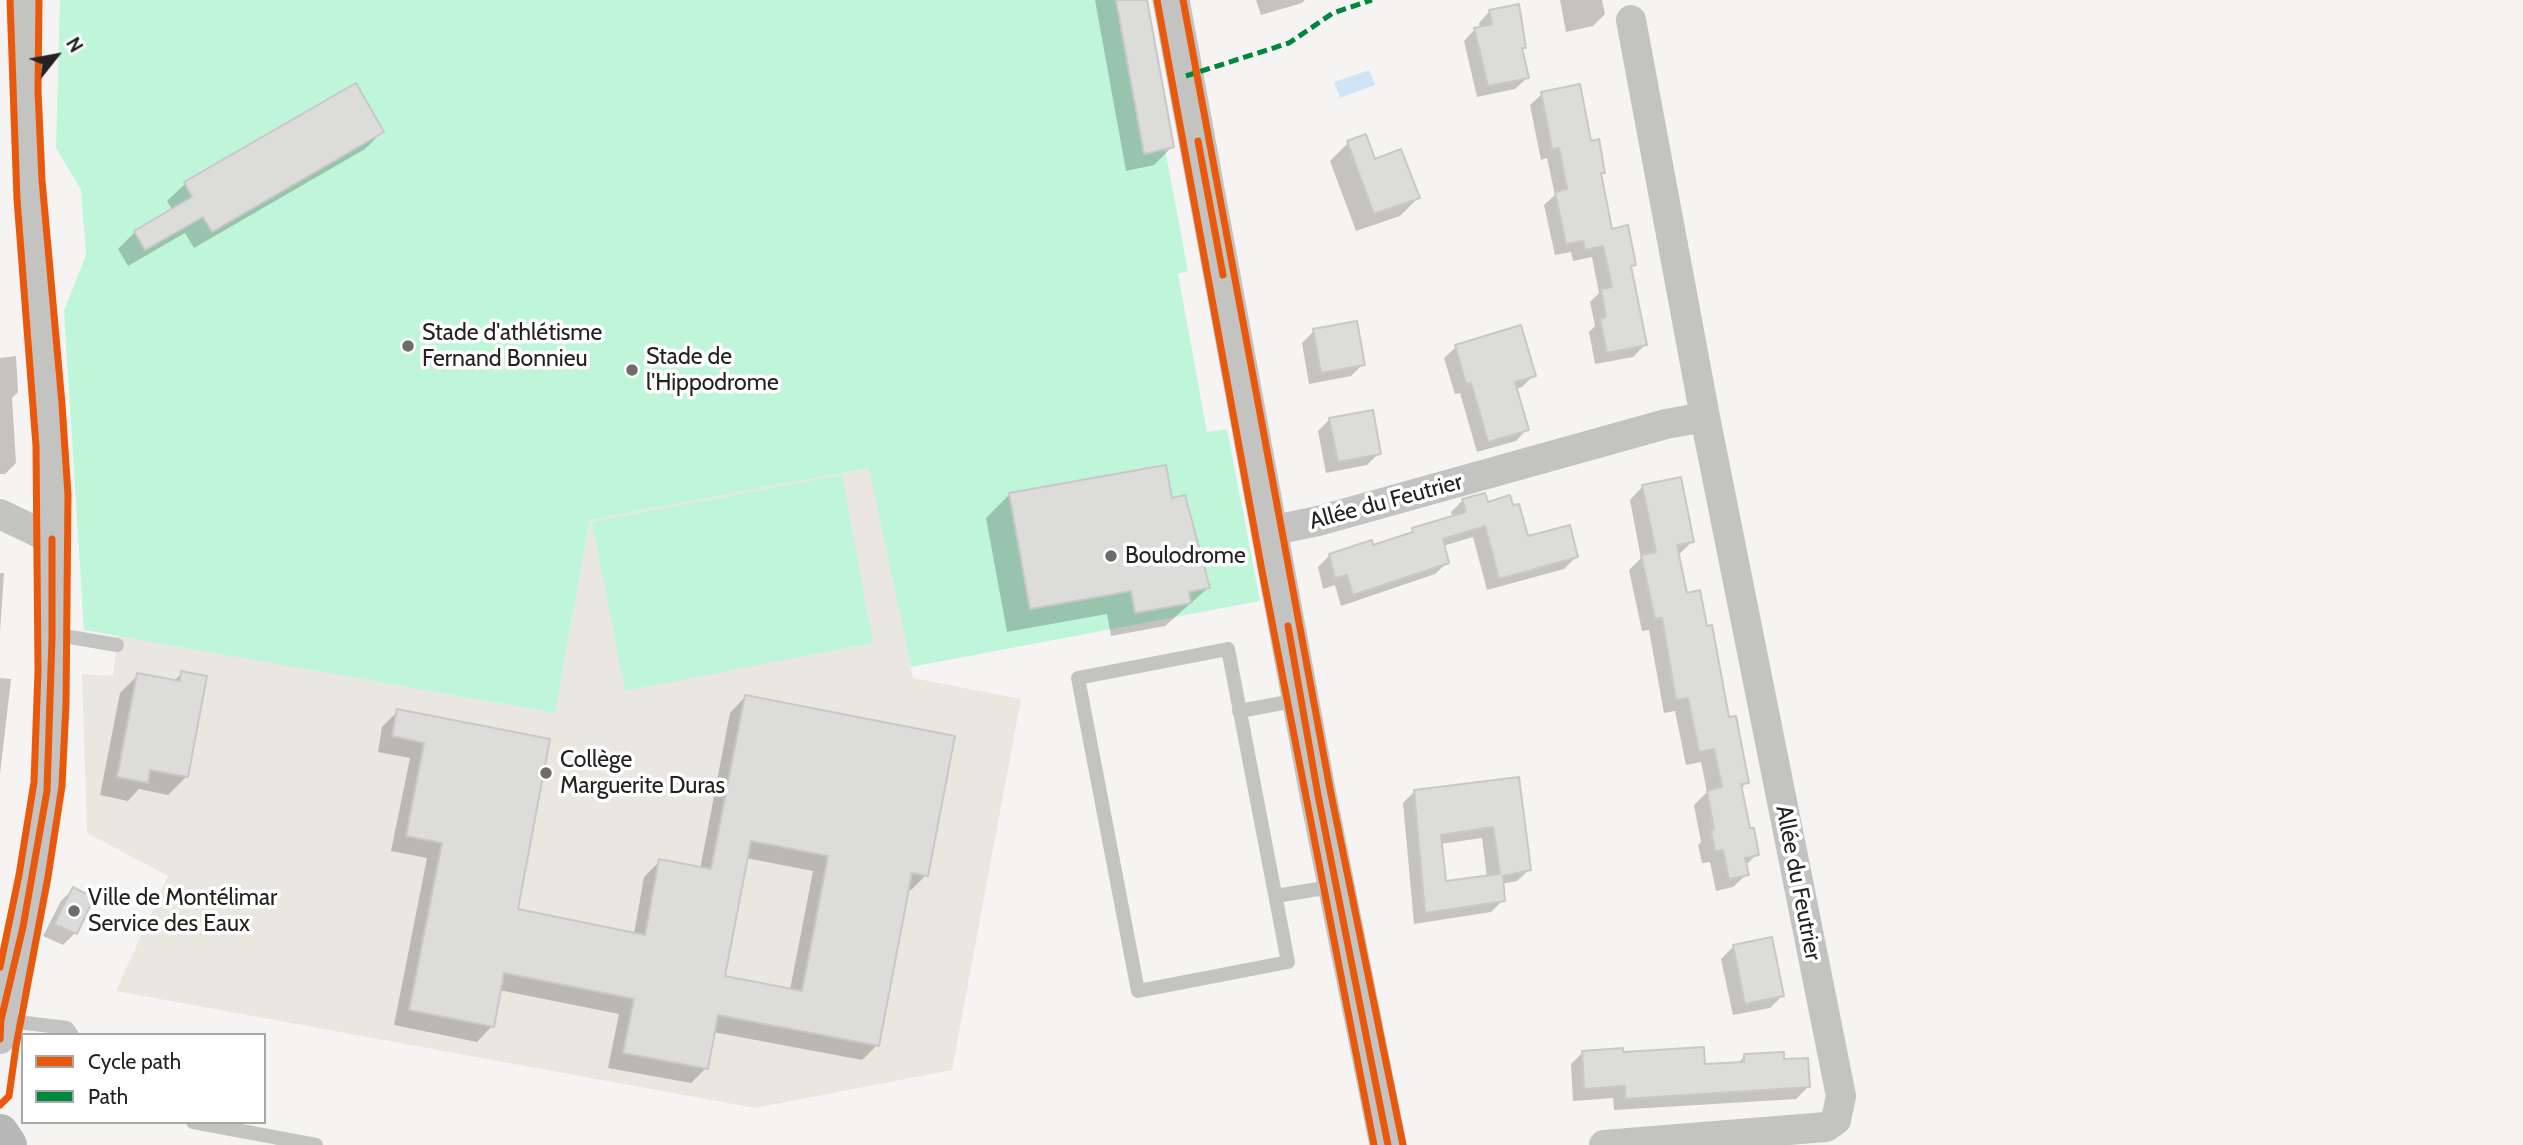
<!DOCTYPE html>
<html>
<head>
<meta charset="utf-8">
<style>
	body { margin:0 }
	#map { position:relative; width:2523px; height:1145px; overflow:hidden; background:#f5f4f2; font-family:Cabin,sans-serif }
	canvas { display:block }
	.legend { position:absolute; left:21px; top:1033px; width:245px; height:91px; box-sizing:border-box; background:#fff; border:2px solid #a7a7a6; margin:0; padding:9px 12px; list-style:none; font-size:21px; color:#232221 }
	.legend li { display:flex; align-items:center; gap:14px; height:35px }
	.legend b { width:35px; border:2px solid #a7a7a6 }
	.north { position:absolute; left:21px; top:21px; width:70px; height:70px; -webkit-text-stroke:5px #fff; paint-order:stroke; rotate:59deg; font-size:19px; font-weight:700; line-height:28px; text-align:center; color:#232221 }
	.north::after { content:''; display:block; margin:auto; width:24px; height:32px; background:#232221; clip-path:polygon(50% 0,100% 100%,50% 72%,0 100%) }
</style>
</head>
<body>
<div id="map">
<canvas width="2523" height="1145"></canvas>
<ul class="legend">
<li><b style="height:9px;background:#e8590c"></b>Cycle path</li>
<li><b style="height:9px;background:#00873e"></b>Path</li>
</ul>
<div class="north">N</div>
</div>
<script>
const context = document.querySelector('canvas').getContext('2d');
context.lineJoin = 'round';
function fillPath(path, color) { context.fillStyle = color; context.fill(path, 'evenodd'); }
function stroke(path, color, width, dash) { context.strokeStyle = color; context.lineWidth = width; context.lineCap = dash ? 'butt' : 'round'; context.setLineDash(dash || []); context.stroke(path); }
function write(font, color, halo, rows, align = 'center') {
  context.font = font + ' Cabin,sans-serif'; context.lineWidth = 7; context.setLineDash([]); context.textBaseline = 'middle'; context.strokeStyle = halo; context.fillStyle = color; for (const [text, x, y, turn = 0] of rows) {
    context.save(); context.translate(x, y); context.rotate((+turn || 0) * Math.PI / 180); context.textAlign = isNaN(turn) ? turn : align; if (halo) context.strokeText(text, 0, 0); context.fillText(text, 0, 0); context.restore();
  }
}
const built = new Path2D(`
	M 870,468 L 913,678 L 1021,699 L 952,1070 L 755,1108 L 116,991 L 168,876 L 87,833 L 82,674 L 113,676 L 118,635 L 555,713 L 590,520 Z`);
const green = new Path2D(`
	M 60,0 L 1147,0 L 1174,147 L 1165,149 L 1188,271 L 1178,274 L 1207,432 L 1227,429 L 1260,601 L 911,667 L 869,468 L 590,520 L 555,713 L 84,630 L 64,311 L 86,255 L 81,190 L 56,148 Z
	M 842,475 L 873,643 L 625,691 L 592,522 Z`);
const water = new Path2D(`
	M 1369,70 L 1375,85 L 1340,98 L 1334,82 Z`);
const shadow = new Path2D(`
	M 1095,0 L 1145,0 L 1172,147 L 1154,165 L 1126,171 Z
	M 1256,0 L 1305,0 L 1302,3 L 1261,15 Z
	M 1560,0 L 1602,0 L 1605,14 L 1593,26 L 1566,32 Z
	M 1490,11 L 1524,47 L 1521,50 L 1527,78 L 1515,89 L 1477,97 L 1464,41 L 1475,29 L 1480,28 L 1479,23 Z
	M 355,85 L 382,132 L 365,149 L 194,248 L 185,233 L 128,266 L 118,249 L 135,232 L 173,211 L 167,201 L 185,184 Z
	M 1542,94 L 1590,143 L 1603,172 L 1600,176 L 1611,231 L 1634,264 L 1630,269 L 1645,345 L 1633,357 L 1595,364 L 1589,332 L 1595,326 L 1590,302 L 1599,293 L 1592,257 L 1573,261 L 1571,252 L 1555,255 L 1544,205 L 1555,195 L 1547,158 L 1541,160 L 1530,105 Z
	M 1348,143 L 1418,198 L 1400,216 L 1356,231 L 1330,161 Z
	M 1314,331 L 1363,364 L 1351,376 L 1309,384 L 1302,343 Z
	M 1456,347 L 1534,375 L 1522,387 L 1515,389 L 1527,429 L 1516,441 L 1477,452 L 1460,393 L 1455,394 L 1444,358 Z
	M 16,356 L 18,392 L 12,398 L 16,463 L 5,474 L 0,474 L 0,358 Z
	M 1330,419 L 1379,453 L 1367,465 L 1326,473 L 1318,431 Z
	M 1643,486 L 1692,542 L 1677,556 L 1686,595 L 1747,782 L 1741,789 L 1749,831 L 1757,854 L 1745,866 L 1747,874 L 1733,887 L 1716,891 L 1710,862 L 1702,863 L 1698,845 L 1701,842 L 1694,805 L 1707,792 L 1701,762 L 1686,765 L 1675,711 L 1664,713 L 1649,630 L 1642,631 L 1629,570 L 1641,558 L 1630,500 Z
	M 1010,494 L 1171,500 L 1208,588 L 1165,626 L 1111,636 L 1107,614 L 1007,632 L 986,518 Z
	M 1463,500 L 1486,504 L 1527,538 L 1576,557 L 1564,569 L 1487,590 L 1473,537 L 1443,546 L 1448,562 L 1435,574 L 1341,606 L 1335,585 L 1323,589 L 1318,567 L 1330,555 L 1372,547 L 1407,535 L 1413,530 L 1453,518 L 1451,512 Z
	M 0,573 L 4,573 L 0,632 Z
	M 182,673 L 186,777 L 168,795 L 139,789 L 128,801 L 100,795 L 120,693 L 138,675 L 173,682 Z
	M 0,678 L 11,679 L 0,774 Z
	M 745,697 L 926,875 L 911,890 L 907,890 L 877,1045 L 862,1060 L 713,1032 L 706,1068 L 691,1083 L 608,1068 L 619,1014 L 499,990 L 492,1026 L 477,1042 L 394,1025 L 427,858 L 391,851 L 410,758 L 378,752 L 382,727 L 398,711 L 548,740 L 516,910 L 634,934 L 644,877 L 660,861 L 700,869 L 730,713 ZM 746,858 L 813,871 L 790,990 L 723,977 Z
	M 1518,779 L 1530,869 L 1517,881 L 1501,884 L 1503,900 L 1491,912 L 1414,924 L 1403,803 L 1415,791 ZM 1482,838 L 1487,877 L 1444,883 L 1440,844 Z
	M 73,889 L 75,933 L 63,945 L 43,936 L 61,901 Z
	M 1733,947 L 1782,996 L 1770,1008 L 1733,1015 L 1721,959 Z
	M 1583,1052 L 1621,1054 L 1704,1066 L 1737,1064 L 1745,1056 L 1782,1061 L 1808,1087 L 1796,1099 L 1614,1110 L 1613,1098 L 1573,1101 L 1571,1064 Z`);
const building = new Path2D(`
	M 1116,0 L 1147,0 L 1174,147 L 1144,154 Z
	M 1519,4 L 1526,48 L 1522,48 L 1529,78 L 1488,86 L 1474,28 L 1492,24 L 1489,10 Z
	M 356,83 L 384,132 L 212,232 L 203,217 L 145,250 L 134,231 L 192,197 L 184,182 Z
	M 1580,84 L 1591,141 L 1599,139 L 1605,173 L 1601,173 L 1612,229 L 1628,225 L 1636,265 L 1631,266 L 1647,345 L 1607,353 L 1600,319 L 1606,317 L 1601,289 L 1612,287 L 1603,246 L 1585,250 L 1583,241 L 1566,244 L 1555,192 L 1567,189 L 1559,148 L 1552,149 L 1541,92 Z
	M 1366,134 L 1375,159 L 1401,149 L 1420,198 L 1374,214 L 1347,141 Z
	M 1357,321 L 1365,365 L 1321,373 L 1313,329 Z
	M 1521,325 L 1536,376 L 1515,382 L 1529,430 L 1488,442 L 1471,383 L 1466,384 L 1455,345 Z
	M 1373,410 L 1381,454 L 1338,462 L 1329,418 Z
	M 1166,465 L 1172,498 L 1185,495 L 1210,588 L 1189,592 L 1191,603 L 1135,613 L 1131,591 L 1030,609 L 1009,493 Z
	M 1681,477 L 1694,542 L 1677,545 L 1687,593 L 1700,590 L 1707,626 L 1712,625 L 1729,717 L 1736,716 L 1749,783 L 1741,784 L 1750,828 L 1754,828 L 1759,855 L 1745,858 L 1749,875 L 1729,879 L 1723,850 L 1715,851 L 1711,830 L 1714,829 L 1707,791 L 1722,787 L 1714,749 L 1699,752 L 1688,698 L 1676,700 L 1662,618 L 1655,619 L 1641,555 L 1656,552 L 1642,485 Z
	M 1485,493 L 1488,502 L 1510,495 L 1513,505 L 1519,504 L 1528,536 L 1570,525 L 1578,557 L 1499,579 L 1485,526 L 1443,539 L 1449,563 L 1353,595 L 1347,575 L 1335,578 L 1329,554 L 1372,540 L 1373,545 L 1413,532 L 1412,528 L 1466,512 L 1462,499 Z
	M 181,671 L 207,676 L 188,777 L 150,770 L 148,783 L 117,777 L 137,673 L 180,681 Z
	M 745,695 L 955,736 L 928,876 L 912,873 L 879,1046 L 718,1015 L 708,1069 L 623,1053 L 634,999 L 504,973 L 494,1027 L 409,1010 L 442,843 L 406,836 L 424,743 L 392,736 L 397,709 L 550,739 L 518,909 L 645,935 L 659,859 L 711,869 ZM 751,841 L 828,856 L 802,991 L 725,976 Z
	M 1519,777 L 1531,870 L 1503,876 L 1505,901 L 1425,913 L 1414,790 ZM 1493,827 L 1500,874 L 1446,881 L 1441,835 Z
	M 73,887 L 94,898 L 77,934 L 54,924 Z
	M 1772,937 L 1784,996 L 1745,1004 L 1733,945 Z
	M 1704,1047 L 1705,1064 L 1744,1062 L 1744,1054 L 1784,1052 L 1784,1059 L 1808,1058 L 1810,1087 L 1625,1099 L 1625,1086 L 1584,1089 L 1582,1051 L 1623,1048 L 1623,1052 Z`);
const service = new Path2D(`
	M 52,638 L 70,637 L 117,645
	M 1228,649 L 1288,962 L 1138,991 L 1078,678 Z
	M 1239,711 L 1299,700
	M 1276,896 L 1336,886
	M 1,1020 L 67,1028 L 72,1035
	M 193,1122 L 316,1145`);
const minor = new Path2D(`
	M 0,514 L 52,539
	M 1270,531 L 1318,521 L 1666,424 L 1705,417 L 1631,20
	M 0,1039 L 1,1020 L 23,927 L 47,791 L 52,638 L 50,474 L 47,409 L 27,156 L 24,64 L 26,0
	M 1604,1145 L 1826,1127 L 1836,1120 L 1841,1096 L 1705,417`);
const tertiary = new Path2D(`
	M 1171,0 L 1318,795 L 1388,1145`);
const secondary = new Path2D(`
	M 0,1133 L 8,1145`);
const quiet = new Path2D(`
	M 1186,76 L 1289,43 L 1333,13 L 1372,0`);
const cycleway = new Path2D(`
	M 1157,0 L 1262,571 L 1374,1145
	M 1183,0 L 1330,789 L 1403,1145
	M 1198,141 L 1223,275
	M 1288,626 L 1318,795 L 1388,1145
	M 0,967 L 19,875 L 34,782 L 38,671 L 36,446 L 17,199 L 10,0
	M 0,1039 L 1,1020 L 23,927 L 47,791 L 52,638 L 52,539
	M 0,1105 L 9,1096 L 16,1046 L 48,877 L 62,786 L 66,704 L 68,495 L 62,404 L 42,180 L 38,91 L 39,0`);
const markers = [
	[408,346,7,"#6c6c6a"],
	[632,370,7,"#6c6c6a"],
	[1111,556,7,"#6c6c6a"],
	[546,773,7,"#6c6c6a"],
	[74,911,7,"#6c6c6a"]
];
const poiNames = [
	["Stade d'athlétisme",422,333],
	["Fernand Bonnieu",422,359],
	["Stade de",646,357],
	["l'Hippodrome",646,383],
	["Boulodrome",1125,556],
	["Collège",560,760],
	["Marguerite Duras",560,786],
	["Ville de Montélimar",88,898],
	["Service des Eaux",88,924]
];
const streetNames = [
	["Allée du Feutrier",1386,502,-15],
	["Allée du Feutrier",1798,883,79]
];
fillPath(built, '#eae7e0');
fillPath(green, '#bff6d9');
fillPath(water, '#cfe5f6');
fillPath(shadow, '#0003');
fillPath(building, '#dcdcdb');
stroke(building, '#c9c8c7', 2);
stroke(service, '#c3c3c2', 14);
stroke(minor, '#c3c3c2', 30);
stroke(tertiary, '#c3c3c2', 37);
stroke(secondary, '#b9b8b8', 38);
stroke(quiet, '#00873e', 5, [10, 5]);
stroke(cycleway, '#e8590c', 7);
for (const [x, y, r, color] of markers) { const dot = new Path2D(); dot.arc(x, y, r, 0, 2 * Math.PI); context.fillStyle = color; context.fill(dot); stroke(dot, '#fff', 2.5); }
write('23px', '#232221', '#fff', poiNames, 'left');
write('23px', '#232221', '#fff', streetNames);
</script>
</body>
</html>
